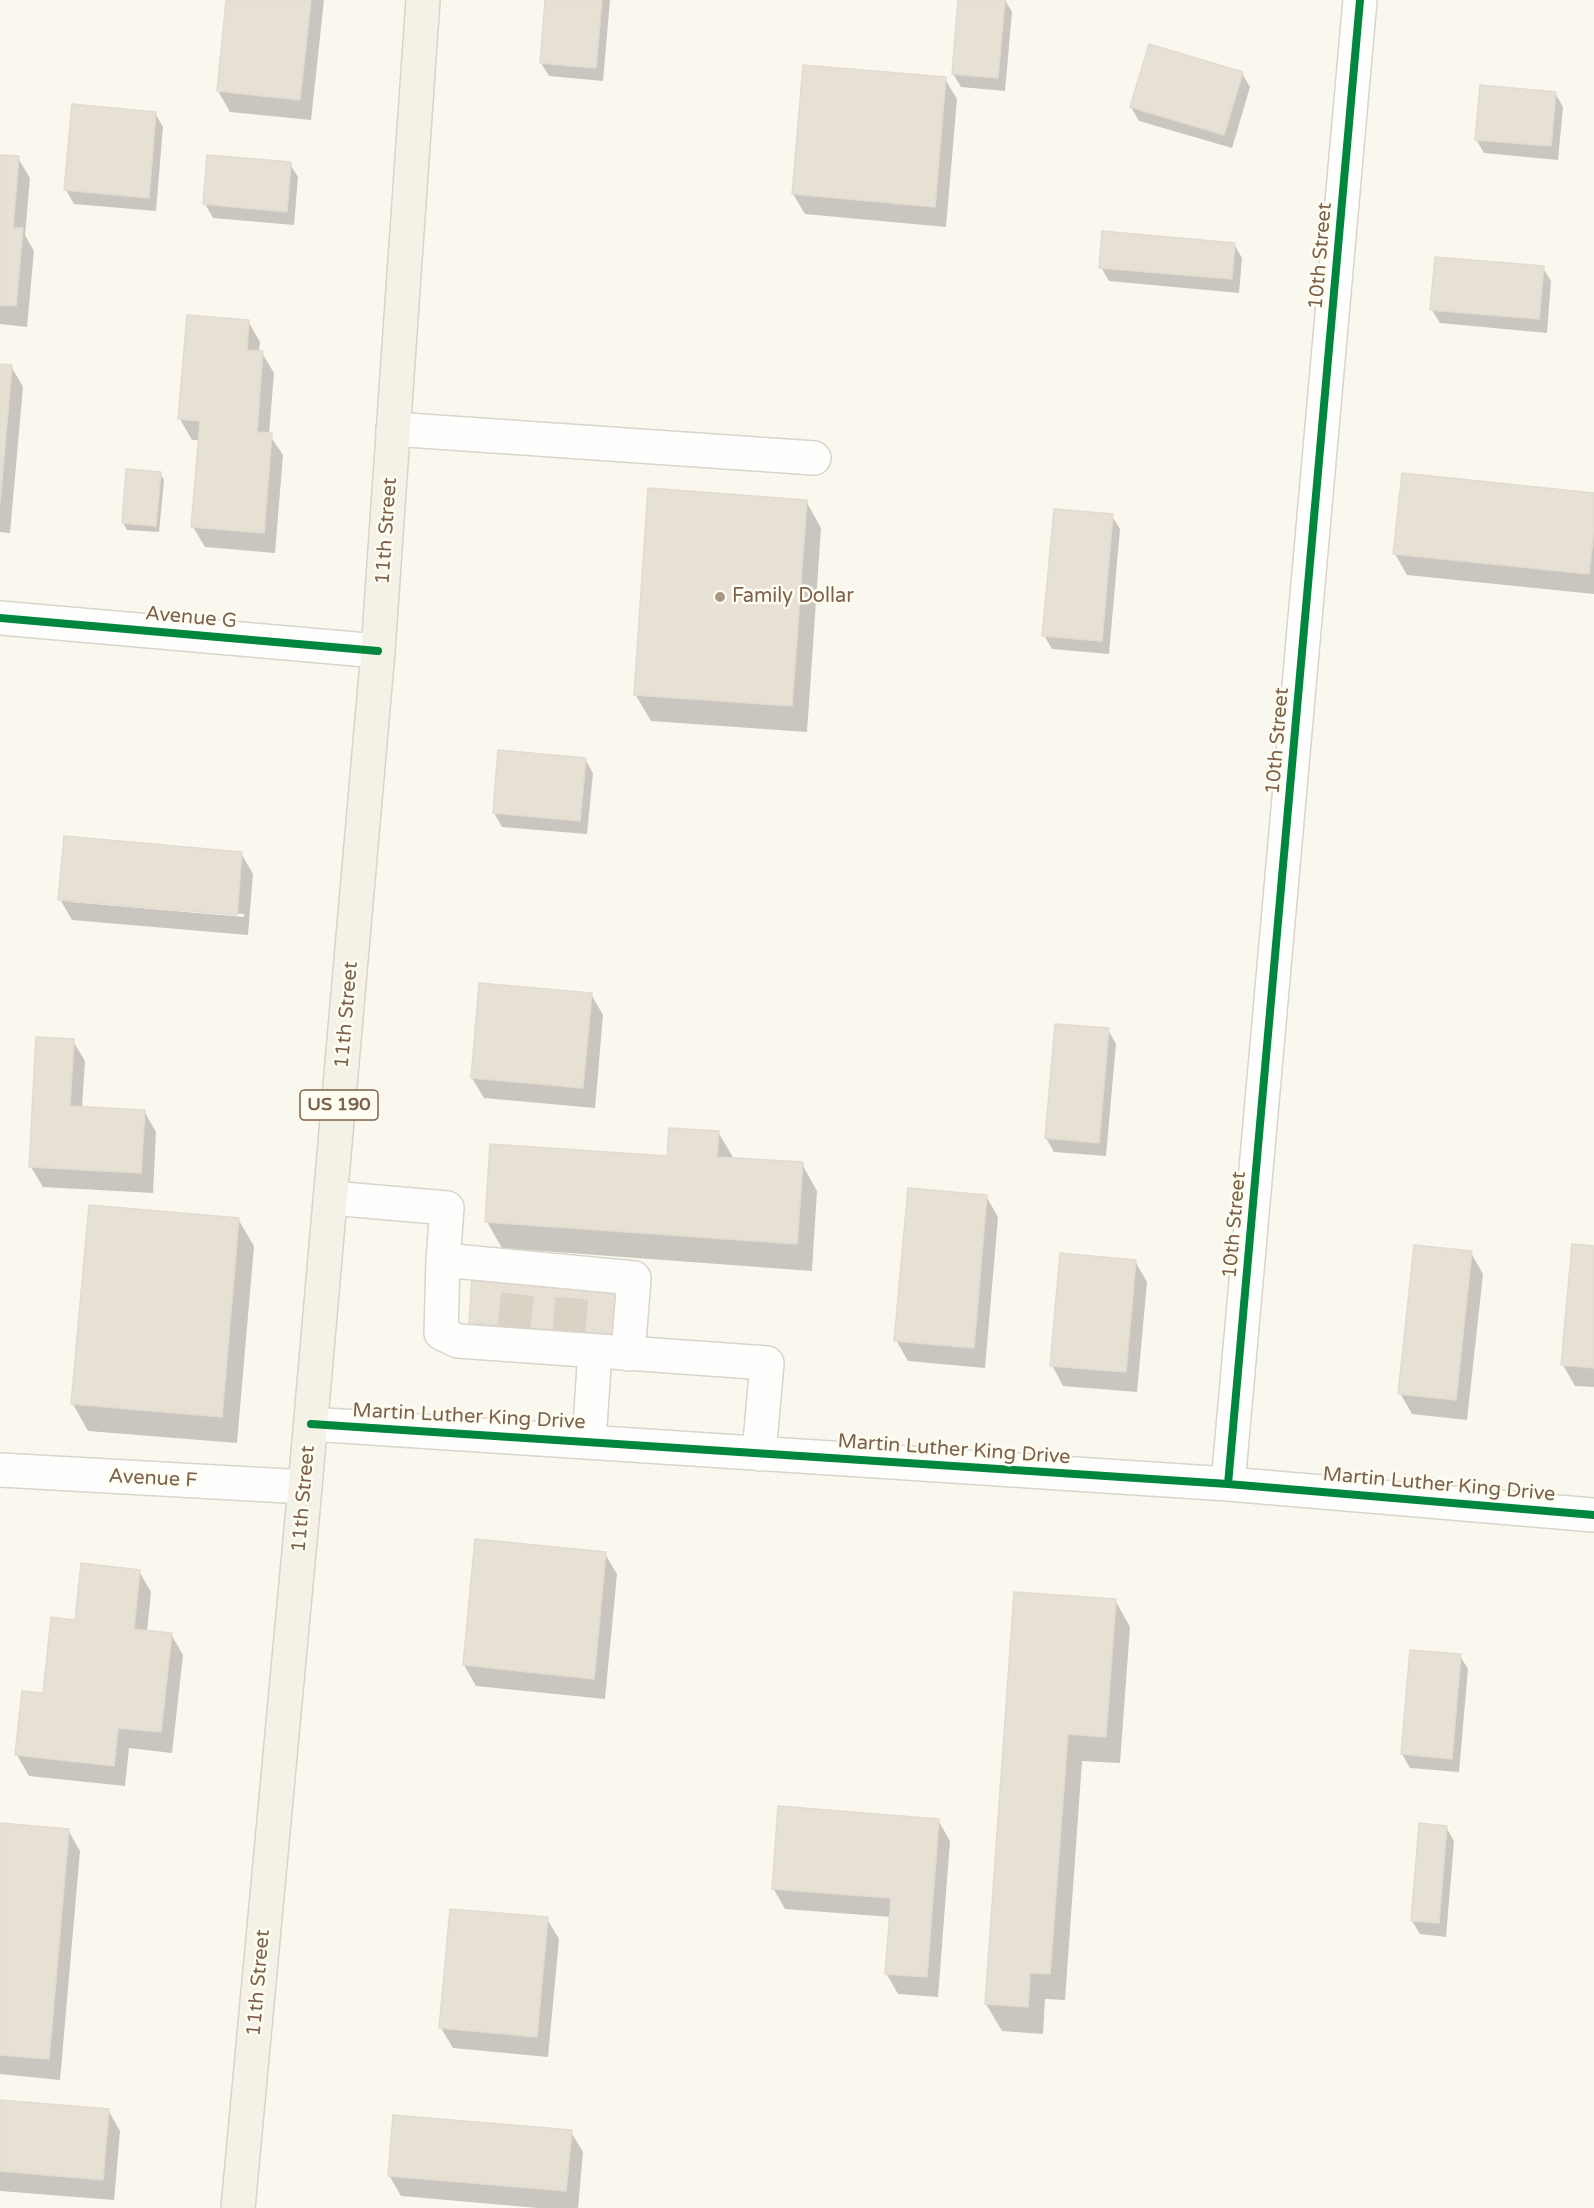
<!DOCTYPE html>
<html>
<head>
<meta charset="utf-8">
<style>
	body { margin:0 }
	canvas { display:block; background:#faf7ee }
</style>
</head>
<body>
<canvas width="1594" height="2208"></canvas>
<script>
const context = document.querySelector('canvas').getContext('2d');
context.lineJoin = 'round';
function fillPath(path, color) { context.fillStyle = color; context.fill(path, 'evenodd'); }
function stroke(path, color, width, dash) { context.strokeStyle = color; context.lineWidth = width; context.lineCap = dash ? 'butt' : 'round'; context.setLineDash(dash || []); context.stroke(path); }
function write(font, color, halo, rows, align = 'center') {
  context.font = font + ' "Varela Round",sans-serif'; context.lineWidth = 5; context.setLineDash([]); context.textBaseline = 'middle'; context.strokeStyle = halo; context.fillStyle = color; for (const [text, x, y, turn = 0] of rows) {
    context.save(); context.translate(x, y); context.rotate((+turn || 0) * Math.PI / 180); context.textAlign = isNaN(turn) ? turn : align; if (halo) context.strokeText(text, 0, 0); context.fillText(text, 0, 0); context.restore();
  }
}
const shadow = new Path2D(`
	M 228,0 L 324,0 L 311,120 L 230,112 L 218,91 Z
	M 547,0 L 610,0 L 603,81 L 549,76 L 541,63 Z
	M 959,0 L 1005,0 L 1012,12 L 1005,91 L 961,87 L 953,74 Z
	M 1242,73 L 1250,87 L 1232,148 L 1139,121 L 1131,107 Z
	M 945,79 L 957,99 L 946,227 L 805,214 L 793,194 Z
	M 1555,93 L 1563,107 L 1558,160 L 1484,153 L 1476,139 Z
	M 155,113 L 163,127 L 156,211 L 74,204 L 66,190 Z
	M 0,156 L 18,158 L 30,178 L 25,235 L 34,251 L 27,327 L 0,324 Z
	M 290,164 L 298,177 L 294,225 L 213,218 L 205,204 Z
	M 1234,244 L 1242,258 L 1239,293 L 1109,281 L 1101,267 Z
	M 1543,268 L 1551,281 L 1547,333 L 1440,323 L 1432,310 Z
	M 248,321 L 260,342 L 259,352 L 262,353 L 274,373 L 269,434 L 283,455 L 275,553 L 205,547 L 193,527 L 200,440 L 192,440 L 180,419 Z
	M 0,365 L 11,366 L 23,387 L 10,533 L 0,532 Z
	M 160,473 L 164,480 L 159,532 L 127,530 L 123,523 Z
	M 1594,495 L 1594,594 L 1407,575 L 1395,554 Z
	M 806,501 L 821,528 L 807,732 L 651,721 L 635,694 Z
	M 1112,516 L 1120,529 L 1109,654 L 1052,649 L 1044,635 Z
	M 500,752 L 585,759 L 593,773 L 587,834 L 502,827 L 494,813 Z
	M 241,853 L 253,874 L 248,935 L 72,920 L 60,899 ZM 71,899 L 244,914 L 244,917 L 71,902 Z
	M 591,994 L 603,1015 L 595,1108 L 484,1098 L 472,1078 Z
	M 1108,1030 L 1116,1044 L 1106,1156 L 1054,1152 L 1046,1138 Z
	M 73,1041 L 85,1061 L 82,1108 L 144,1111 L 156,1132 L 153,1193 L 43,1187 L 31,1167 Z
	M 718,1132 L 734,1159 L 802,1164 L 817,1191 L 812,1271 L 502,1248 L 487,1222 L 668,1158 Z
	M 986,1196 L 998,1217 L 985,1368 L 908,1361 L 896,1340 Z
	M 238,1219 L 254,1246 L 237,1443 L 88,1431 L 73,1404 Z
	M 1594,1247 L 1594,1387 L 1575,1386 L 1563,1365 Z
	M 1471,1253 L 1483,1274 L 1467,1420 L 1412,1414 L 1400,1393 Z
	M 1135,1261 L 1147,1282 L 1137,1392 L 1063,1386 L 1052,1365 Z
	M 618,1289 L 622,1348 L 479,1336 L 471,1322 Z
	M 605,1554 L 617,1574 L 605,1699 L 476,1686 L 464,1665 Z
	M 139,1571 L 151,1592 L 147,1632 L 171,1634 L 183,1655 L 172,1753 L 129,1748 L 125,1786 L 29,1776 L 17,1755 L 76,1621 Z
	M 1016,1594 L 1115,1600 L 1130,1627 L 1120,1763 L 1082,1761 L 1065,2000 L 1045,1999 L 1043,2034 L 1002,2031 L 986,2004 Z
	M 1460,1656 L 1468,1669 L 1459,1772 L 1410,1768 L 1402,1754 Z
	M 938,1820 L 950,1841 L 938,1997 L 898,1994 L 886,1973 L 891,1917 L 785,1909 L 773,1888 Z
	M 0,1824 L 68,1830 L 80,1851 L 60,2080 L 0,2074 Z
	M 1446,1827 L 1454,1841 L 1446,1937 L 1420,1934 L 1412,1921 Z
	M 547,1919 L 559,1939 L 548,2057 L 453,2048 L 441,2028 Z
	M 0,2102 L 108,2110 L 120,2131 L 114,2200 L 0,2191 Z
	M 571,2132 L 583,2152 L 578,2208 L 538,2208 L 401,2196 L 389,2175 Z`);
const building = new Path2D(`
	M 226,0 L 311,0 L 300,100 L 217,91 Z
	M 545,0 L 602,0 L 596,68 L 540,63 Z
	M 958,0 L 1005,0 L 998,78 L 952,74 Z
	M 1149,44 L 1243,72 L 1224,135 L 1130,107 Z
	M 803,65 L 946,77 L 935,207 L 792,194 Z
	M 1480,85 L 1556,92 L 1551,146 L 1475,140 Z
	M 72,104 L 156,112 L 149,198 L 64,190 Z
	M 0,155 L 19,156 L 13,228 L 23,228 L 16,306 L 0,305 Z
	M 207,155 L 291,162 L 287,212 L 203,204 Z
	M 1102,231 L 1235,243 L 1232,279 L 1099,268 Z
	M 1435,257 L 1544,266 L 1539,319 L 1430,310 Z
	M 187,315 L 249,320 L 247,350 L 263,351 L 257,432 L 272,433 L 264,533 L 191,527 L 200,421 L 178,419 Z
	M 0,364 L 12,365 L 0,503 Z
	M 126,469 L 161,472 L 156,526 L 122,523 Z
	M 1402,473 L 1594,493 L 1594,529 L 1589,574 L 1393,554 Z
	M 648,488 L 807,500 L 792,706 L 634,695 Z
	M 1054,509 L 1113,514 L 1102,641 L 1042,636 Z
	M 498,750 L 586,758 L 580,821 L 493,813 Z
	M 64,836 L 242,852 L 237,915 L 58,900 Z
	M 479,983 L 592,993 L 583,1088 L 471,1078 Z
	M 1055,1024 L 1109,1028 L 1099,1143 L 1045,1138 Z
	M 36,1037 L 74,1039 L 70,1106 L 145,1110 L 141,1173 L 29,1167 Z
	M 669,1128 L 719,1131 L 717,1157 L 803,1162 L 797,1244 L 485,1222 L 490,1144 L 667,1156 Z
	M 908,1188 L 987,1195 L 974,1348 L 894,1341 Z
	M 89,1205 L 239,1218 L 222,1417 L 71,1404 Z
	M 1572,1244 L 1594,1246 L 1594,1368 L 1561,1365 Z
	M 1414,1245 L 1472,1251 L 1456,1400 L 1398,1394 Z
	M 1060,1253 L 1136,1260 L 1126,1372 L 1050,1366 Z
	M 472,1276 L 619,1288 L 615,1334 L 469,1323 Z
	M 475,1539 L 606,1552 L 594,1679 L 463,1665 Z
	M 81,1563 L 140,1570 L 134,1629 L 172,1633 L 161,1732 L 118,1728 L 114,1766 L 15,1755 L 22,1691 L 43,1693 L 51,1617 L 75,1620 Z
	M 1014,1592 L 1116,1599 L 1106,1737 L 1068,1734 L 1050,1974 L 1030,1973 L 1028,2007 L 985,2004 Z
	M 1410,1650 L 1461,1654 L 1452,1759 L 1401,1754 Z
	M 778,1806 L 939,1819 L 927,1977 L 885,1974 L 891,1898 L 772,1889 Z
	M 0,1823 L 69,1829 L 49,2059 L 0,2055 Z
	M 1419,1823 L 1447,1826 L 1439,1923 L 1411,1921 Z
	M 450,1909 L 548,1917 L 537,2037 L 439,2028 Z
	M 0,2100 L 109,2109 L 103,2180 L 0,2171 Z
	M 393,2115 L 572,2130 L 566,2191 L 388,2176 Z`);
const minorTunnel = new Path2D(`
	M 514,1327 L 519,1280
	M 569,1331 L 573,1285`);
const minor = new Path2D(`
	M 393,429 L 814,458
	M 0,618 L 378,651
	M 331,1198 L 447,1208 L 443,1260 L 634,1278 L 628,1354
	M 443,1260 L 441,1333 L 458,1341 L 767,1363 L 759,1454
	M 311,1424 L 1228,1484 L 1594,1515
	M 589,1441 L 595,1351
	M 0,1470 L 305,1487
	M 1228,1484 L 1360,0`);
const major = new Path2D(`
	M 238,2208 L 305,1487 L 378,651 L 423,0`);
const cycleway = new Path2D(`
	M 0,618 L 378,651
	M 311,1424 L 1228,1484 L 1594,1515
	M 1228,1484 L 1360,0`);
const markers = [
	[720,597,6,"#a89683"]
];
const shields = [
	[339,1105,78]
];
const shieldNames = [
	["US 190",339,1105]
];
const streetNames = [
	["10th Street",1321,256,-85],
	["11th Street",387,531,-86],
	["Avenue G",191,618,5],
	["10th Street",1278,741,-85],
	["11th Street",347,1015,-85],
	["10th Street",1235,1225,-85],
	["Martin Luther King Drive",469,1417,3],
	["Martin Luther King Drive",954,1450,4],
	["Avenue F",153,1479,3],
	["Martin Luther King Drive",1439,1485,5],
	["11th Street",304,1499,-85],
	["11th Street",259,1983,-85]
];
const poiNames = [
	["Family Dollar",732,597]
];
fillPath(shadow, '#0003');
fillPath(building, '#e7e0d5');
stroke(building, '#e3dbd0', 1.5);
stroke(minorTunnel, '#dad2c5', 33, [33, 16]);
stroke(minor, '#d9d4cc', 36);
stroke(major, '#dbd3ca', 36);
stroke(minor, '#fefefc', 33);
stroke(major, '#f4f1e6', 33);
stroke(cycleway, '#00873e', 8);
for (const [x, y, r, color] of markers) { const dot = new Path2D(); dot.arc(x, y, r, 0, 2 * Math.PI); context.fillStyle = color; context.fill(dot); stroke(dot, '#fffcf2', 2); }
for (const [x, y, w] of shields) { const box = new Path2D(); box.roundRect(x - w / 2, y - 15, w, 30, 4.5); context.fillStyle = '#fffcf2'; context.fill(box); stroke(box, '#7c624a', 1.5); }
write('bold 18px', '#7c624a', null, shieldNames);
write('20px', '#7c624a', '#fffcf2', streetNames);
write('20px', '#7c624a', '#fffcf2', poiNames, 'left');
</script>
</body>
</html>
